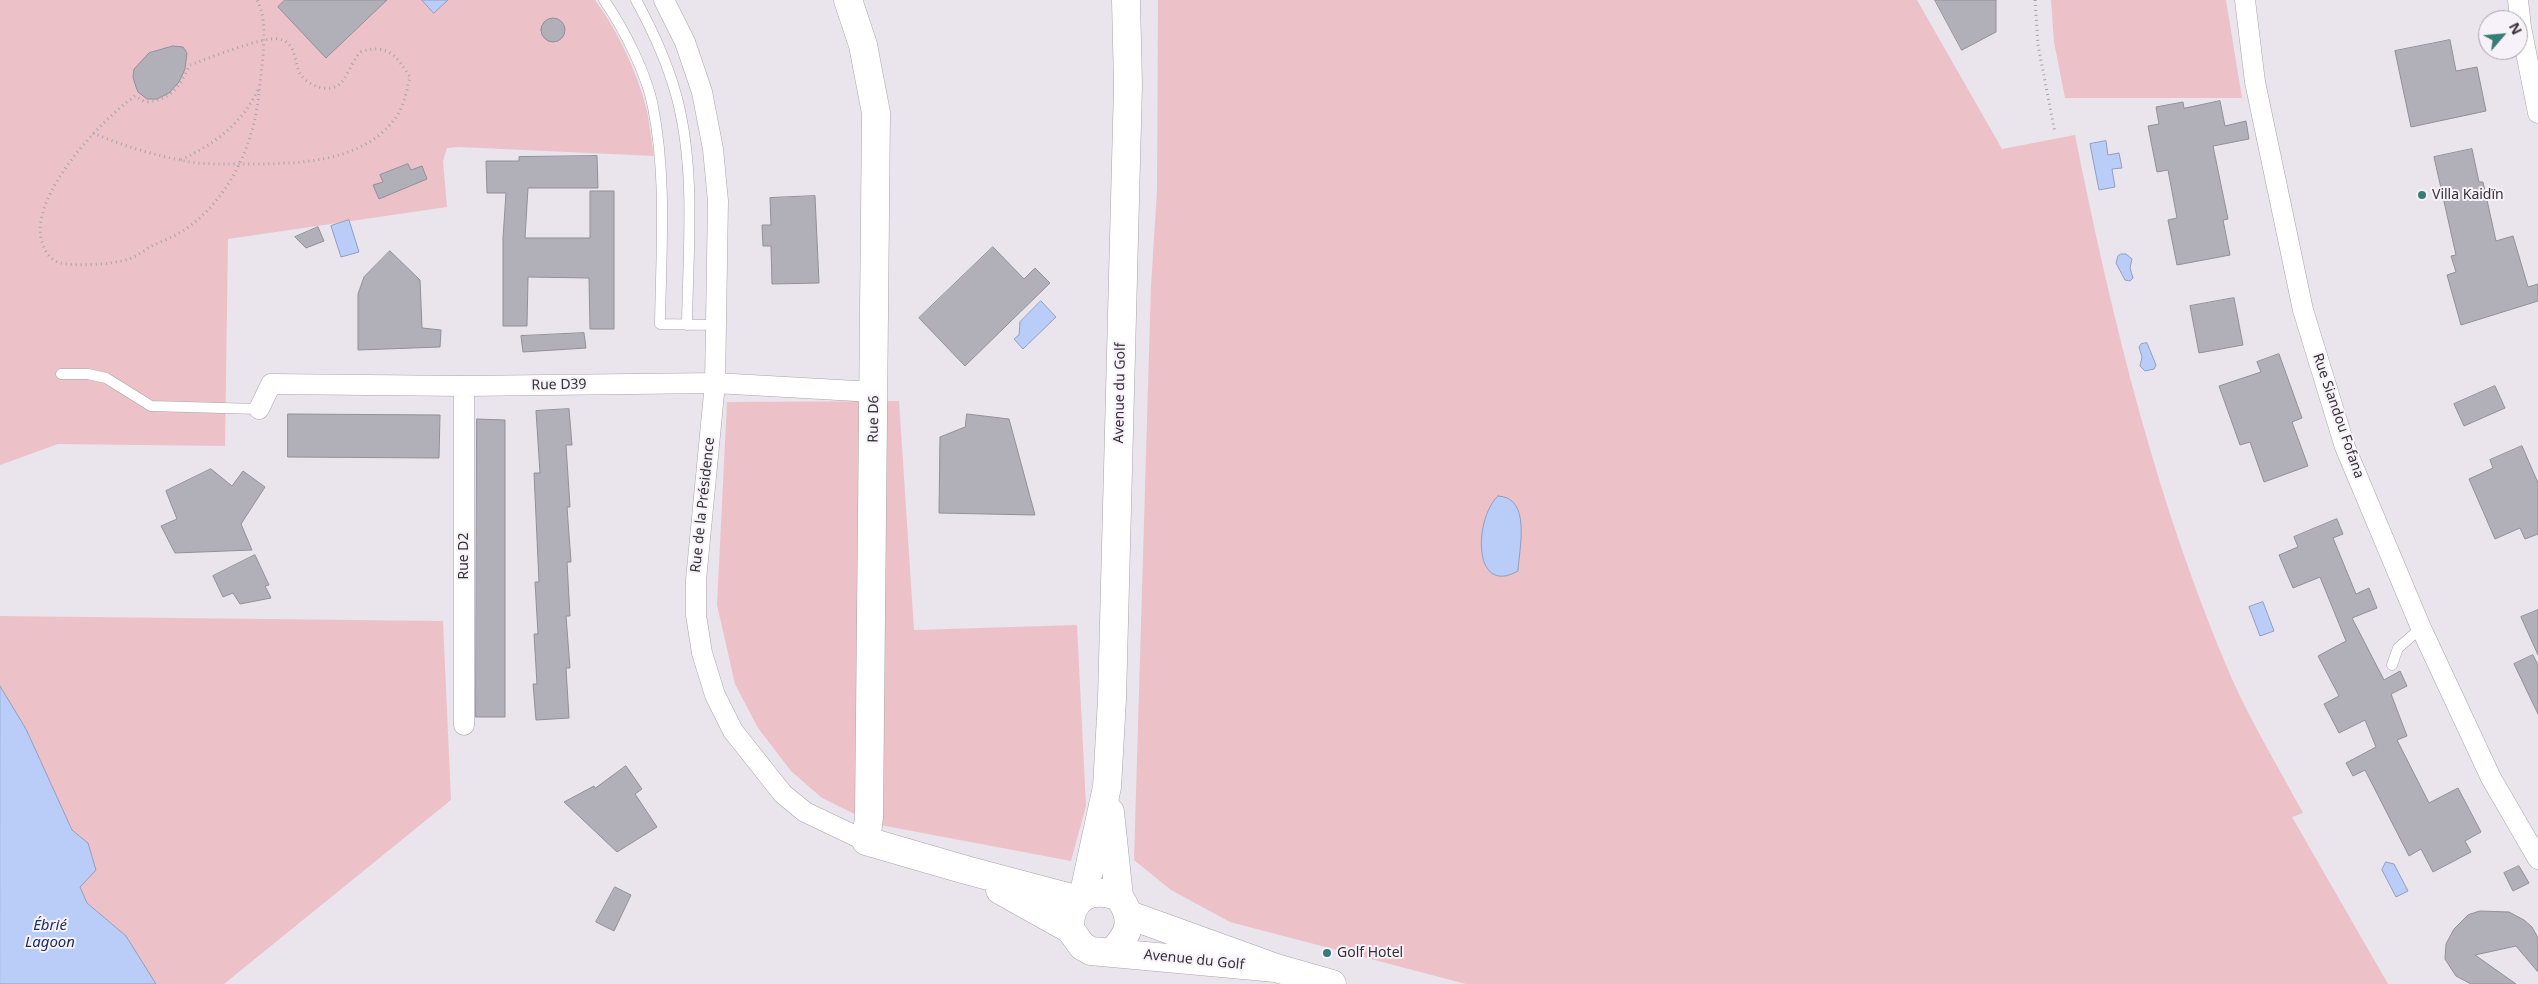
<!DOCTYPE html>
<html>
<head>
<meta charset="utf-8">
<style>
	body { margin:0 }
	#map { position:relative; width:2538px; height:984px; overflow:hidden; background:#eae4ec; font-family:"Noto Sans",sans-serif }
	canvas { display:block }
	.north { position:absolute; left:2478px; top:10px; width:50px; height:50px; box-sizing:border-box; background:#f7f1f9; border:1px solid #a9a5ab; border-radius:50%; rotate:63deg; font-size:14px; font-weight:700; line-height:20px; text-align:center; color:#343235 }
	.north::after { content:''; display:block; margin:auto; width:18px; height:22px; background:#367d77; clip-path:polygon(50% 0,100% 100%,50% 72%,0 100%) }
</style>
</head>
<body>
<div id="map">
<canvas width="2538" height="984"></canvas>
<div class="north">N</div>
</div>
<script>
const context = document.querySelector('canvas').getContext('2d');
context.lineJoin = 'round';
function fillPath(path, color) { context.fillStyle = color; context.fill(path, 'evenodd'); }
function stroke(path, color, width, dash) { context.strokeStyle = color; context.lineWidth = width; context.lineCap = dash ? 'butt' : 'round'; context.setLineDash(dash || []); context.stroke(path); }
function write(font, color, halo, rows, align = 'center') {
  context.font = font + ' "Noto Sans",sans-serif'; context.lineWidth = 4; context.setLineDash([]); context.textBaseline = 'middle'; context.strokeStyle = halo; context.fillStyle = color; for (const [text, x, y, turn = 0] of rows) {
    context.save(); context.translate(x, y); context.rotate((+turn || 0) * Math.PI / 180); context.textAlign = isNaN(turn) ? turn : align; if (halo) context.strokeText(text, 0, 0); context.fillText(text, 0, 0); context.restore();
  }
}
const green = new Path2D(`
	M 0,0 L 595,0 C 618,31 636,70 646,107 C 650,123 651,140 654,156 L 459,147 L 447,148 L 443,161 L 447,207 L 228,239 L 225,446 L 58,444 L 0,465 Z
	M 1158,0 L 1917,0 L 2002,149 L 2075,135 C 2112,320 2157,505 2232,679 C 2252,724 2279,768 2303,813 L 2292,817 L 2388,984 L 1466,984 L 1230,922 L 1171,890 L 1134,860 L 1151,286 L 1157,191 Z
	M 2051,0 L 2226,0 L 2242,98 L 2065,98 L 2054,42 Z
	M 899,401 L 914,630 L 1077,625 L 1086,806 L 1071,861 L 875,824 L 822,798 L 791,771 L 758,728 L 735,684 L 717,605 L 727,402 Z
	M 0,616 L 443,621 L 451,800 L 224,984 L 156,984 L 126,936 L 87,903 L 80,887 L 88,843 L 72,830 L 26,729 L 0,686 Z`);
const water = new Path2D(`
	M 422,0 L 448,0 L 434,13 Z
	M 2106,141 L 2108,155 L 2119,153 L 2122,168 L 2112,169 L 2115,187 L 2099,190 L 2090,144 Z
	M 349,220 L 359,252 L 341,257 L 331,226 Z
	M 2121,254 L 2126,254 L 2132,259 L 2130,268 L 2133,278 L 2130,281 L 2125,280 L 2116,263 L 2118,256 Z
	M 1041,301 L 1056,317 L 1023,349 L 1014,339 L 1019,335 L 1020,322 Z
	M 2147,343 L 2156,365 L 2154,369 L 2145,371 L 2140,366 L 2142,357 L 2139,347 L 2141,344 Z
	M 1498,496 C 1532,497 1519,549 1518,571 C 1472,597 1474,518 1498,496 Z
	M 2263,602 L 2274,631 L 2260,636 L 2249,607 Z
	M 0,686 L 26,729 L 72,830 L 88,843 L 96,870 L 80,887 L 87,903 L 126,936 L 156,984 L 0,984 Z
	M 2386,862 L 2394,864 L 2408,891 L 2396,897 L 2382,870 Z`);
const building = new Path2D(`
	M 285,0 L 387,0 L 326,58 L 278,7 Z
	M 1935,0 L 1996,0 L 1996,32 L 1962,50 Z
	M541 30a12 12 0 1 1 24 0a12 12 0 1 1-24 0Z
	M 2450,40 L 2456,71 L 2477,67 L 2486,111 L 2411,127 L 2395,51 Z
	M 173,46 L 183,47 L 187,53 L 185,69 L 179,82 L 169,93 L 157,99 L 147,99 L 138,92 L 136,87 L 133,77 L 134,69 L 149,53 Z
	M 2220,101 L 2225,126 L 2246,121 L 2249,139 L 2213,146 L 2228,219 L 2223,220 L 2230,255 L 2177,265 L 2168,220 L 2177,218 L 2168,170 L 2157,172 L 2148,126 L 2159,124 L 2156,107 L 2183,102 L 2184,108 Z
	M 2472,149 L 2479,182 L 2483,182 L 2496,241 L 2513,236 L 2528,287 L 2538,284 L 2538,301 L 2461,325 L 2447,275 L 2456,272 L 2451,256 L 2456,255 L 2434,157 Z
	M 597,156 L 598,188 L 528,188 L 525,238 L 590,238 L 590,191 L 614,191 L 614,329 L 590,329 L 589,278 L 528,277 L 527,326 L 503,326 L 503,238 L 506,193 L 487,193 L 486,161 L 519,161 L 519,157 Z
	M 408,164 L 411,170 L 422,166 L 427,179 L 379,199 L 373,185 L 383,182 L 380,175 Z
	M 815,196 L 819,283 L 772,284 L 771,246 L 763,246 L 762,225 L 771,225 L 770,198 Z
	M 318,227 L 324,241 L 306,248 L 295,237 Z
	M 993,247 L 1024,279 L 1035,268 L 1050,283 L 965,366 L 919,318 Z
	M 390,251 L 420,280 L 422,328 L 441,330 L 440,347 L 358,350 L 358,294 L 364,277 Z
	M 2234,298 L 2243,345 L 2199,353 L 2190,306 Z
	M 584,333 L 586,348 L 523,352 L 521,336 Z
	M 2279,354 L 2302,418 L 2292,422 L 2308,466 L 2264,482 L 2250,442 L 2240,445 L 2219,386 L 2261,372 L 2257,362 Z
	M 2495,386 L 2505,408 L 2464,426 L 2454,404 Z
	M 569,409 L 572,445 L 566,445 L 570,507 L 567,507 L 571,562 L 567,562 L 570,616 L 566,616 L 570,668 L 566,668 L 569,718 L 536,720 L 533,684 L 537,684 L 534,634 L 538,634 L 535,582 L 539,582 L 534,473 L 540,473 L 536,411 Z
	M 288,414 L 440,415 L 439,458 L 288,457 Z
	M 967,414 L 1009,419 L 1035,515 L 939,513 L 940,437 L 965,427 Z
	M 477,419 L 505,420 L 505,717 L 476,717 Z
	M 2522,446 L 2538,483 L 2538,534 L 2525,539 L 2520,528 L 2495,539 L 2469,479 L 2493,468 L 2490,460 Z
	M 211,469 L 232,486 L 243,471 L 265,487 L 241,524 L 252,550 L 175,553 L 161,526 L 177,519 L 166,491 Z
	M 2337,519 L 2343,534 L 2333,538 L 2356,594 L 2369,588 L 2377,608 L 2352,618 L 2384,680 L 2400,671 L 2407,686 L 2391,694 L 2407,736 L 2397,740 L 2429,803 L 2458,788 L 2481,832 L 2465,841 L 2471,852 L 2433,872 L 2421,849 L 2409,856 L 2365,770 L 2353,776 L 2346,763 L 2376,747 L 2365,720 L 2339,733 L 2324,704 L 2339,696 L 2318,656 L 2346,641 L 2320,577 L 2293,588 L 2279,555 L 2298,547 L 2294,537 Z
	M 255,555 L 269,585 L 265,586 L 271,598 L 240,604 L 233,593 L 223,597 L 213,576 Z
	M 2538,610 L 2538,655 L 2521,617 Z
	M 2533,655 L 2538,665 L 2538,714 L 2514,664 Z
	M 626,766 L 642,789 L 635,794 L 657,827 L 617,852 L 564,802 L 594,786 L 595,788 Z
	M 2519,866 L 2529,883 L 2513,891 L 2504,873 Z
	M 615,887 L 631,895 L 614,931 L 596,922 Z
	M 2480,911 L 2509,912 L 2524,920 L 2532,927 L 2538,938 L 2538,972 L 2516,946 L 2475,955 L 2516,984 L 2471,984 L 2456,976 L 2445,959 L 2446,944 L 2454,929 L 2468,915 Z`);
const path = new Path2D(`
	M 2035,0 L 2038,45 L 2055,133
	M 93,133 C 121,145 150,154 180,160 C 199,165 220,164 240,164 C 293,164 363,165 397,116 C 404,105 407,90 410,77 C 396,55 387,43 360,52 C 353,62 348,73 342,82 C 332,94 309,87 301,75 C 293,63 298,42 278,39 C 264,36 207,59 190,65 C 178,88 172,100 145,102 L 135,96 C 101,120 28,197 42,242 C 45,252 51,261 61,263 C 78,267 113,264 129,259 C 137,256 145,250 152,246 C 162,241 173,237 183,231 C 228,201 254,146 259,93 C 261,69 270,22 257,0
	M 181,160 C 217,142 241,125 259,88`);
const lane = new Path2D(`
	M 604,0 C 623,27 647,74 653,107 C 667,178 661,252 660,324 L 716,325
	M 636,0 C 653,31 668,64 677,98 C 696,171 688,250 687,325
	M 61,374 L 88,374 L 106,378 L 151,406 L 259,409
	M 2392,665 L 2398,648 L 2421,628`);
const street = new Path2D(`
	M 664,0 L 685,42 L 702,92 L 713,149 L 718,201 L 715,383 L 696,580 L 696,615 L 702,653 L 715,695 L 733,731 L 783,794 L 805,812 L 866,841
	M 2245,0 L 2255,82 L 2303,310 L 2345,447 L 2421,628 L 2491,778 L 2538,859
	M 2518,0 L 2521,27 L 2538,113
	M 464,386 L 464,725
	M 259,409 L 271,384 L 464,386 L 715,383 L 874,392`);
const secondary = new Path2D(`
	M 848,0 L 863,45 L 876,113 L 869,817 L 866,841 L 966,870 L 1079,900
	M 1110,812 L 1119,897
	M 1000,890 L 1070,929
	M 1083,897 L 1107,787 L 1112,699 L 1128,85 L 1126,0
	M 1129,915 L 1276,968 L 1332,984
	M 1112,952 C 1130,934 1135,919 1119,897 C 1091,886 1069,897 1070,929 L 1082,946 L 1091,951 L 1276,968`);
const markers = [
	[2422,195,5,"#367d77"],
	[1327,953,5,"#367d77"]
];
const poiNames = [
	["Villa Kaidïn",2432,195],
	["Golf Hotel",1337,953]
];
const streetNames = [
	["Rue D39",559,385,-1],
	["Avenue du Golf",1120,393,-89],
	["Rue Siandou Fofana",2338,416,71],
	["Rue D6",874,419,-89],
	["Rue de la Présidence",703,505,-84],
	["Rue D2",464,556,-90],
	["Avenue du Golf",1194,960,6]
];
const waterNames = [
	["Ébrié",50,926],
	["Lagoon",50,943]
];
fillPath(green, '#ecc2c8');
fillPath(water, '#b9cdf8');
stroke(water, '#919ebe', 1);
fillPath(building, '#b1b0b8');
stroke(building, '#919098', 1);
stroke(lane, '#a9a4ab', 11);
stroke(street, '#a9a4ab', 21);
stroke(secondary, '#a9a4ab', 29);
stroke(path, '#a8a3a9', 3, [1, 4]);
stroke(lane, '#fff', 10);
stroke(street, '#fff', 20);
stroke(secondary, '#fff', 28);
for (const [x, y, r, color] of markers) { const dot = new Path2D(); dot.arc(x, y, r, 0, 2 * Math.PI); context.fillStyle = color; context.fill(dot); stroke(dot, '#f7f1f9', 2); }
write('14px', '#343235', '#f7f1f9', poiNames, 'left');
write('14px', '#343235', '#f7f1f9', streetNames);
write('italic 15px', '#1b3062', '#f7f1f9', waterNames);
</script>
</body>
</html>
